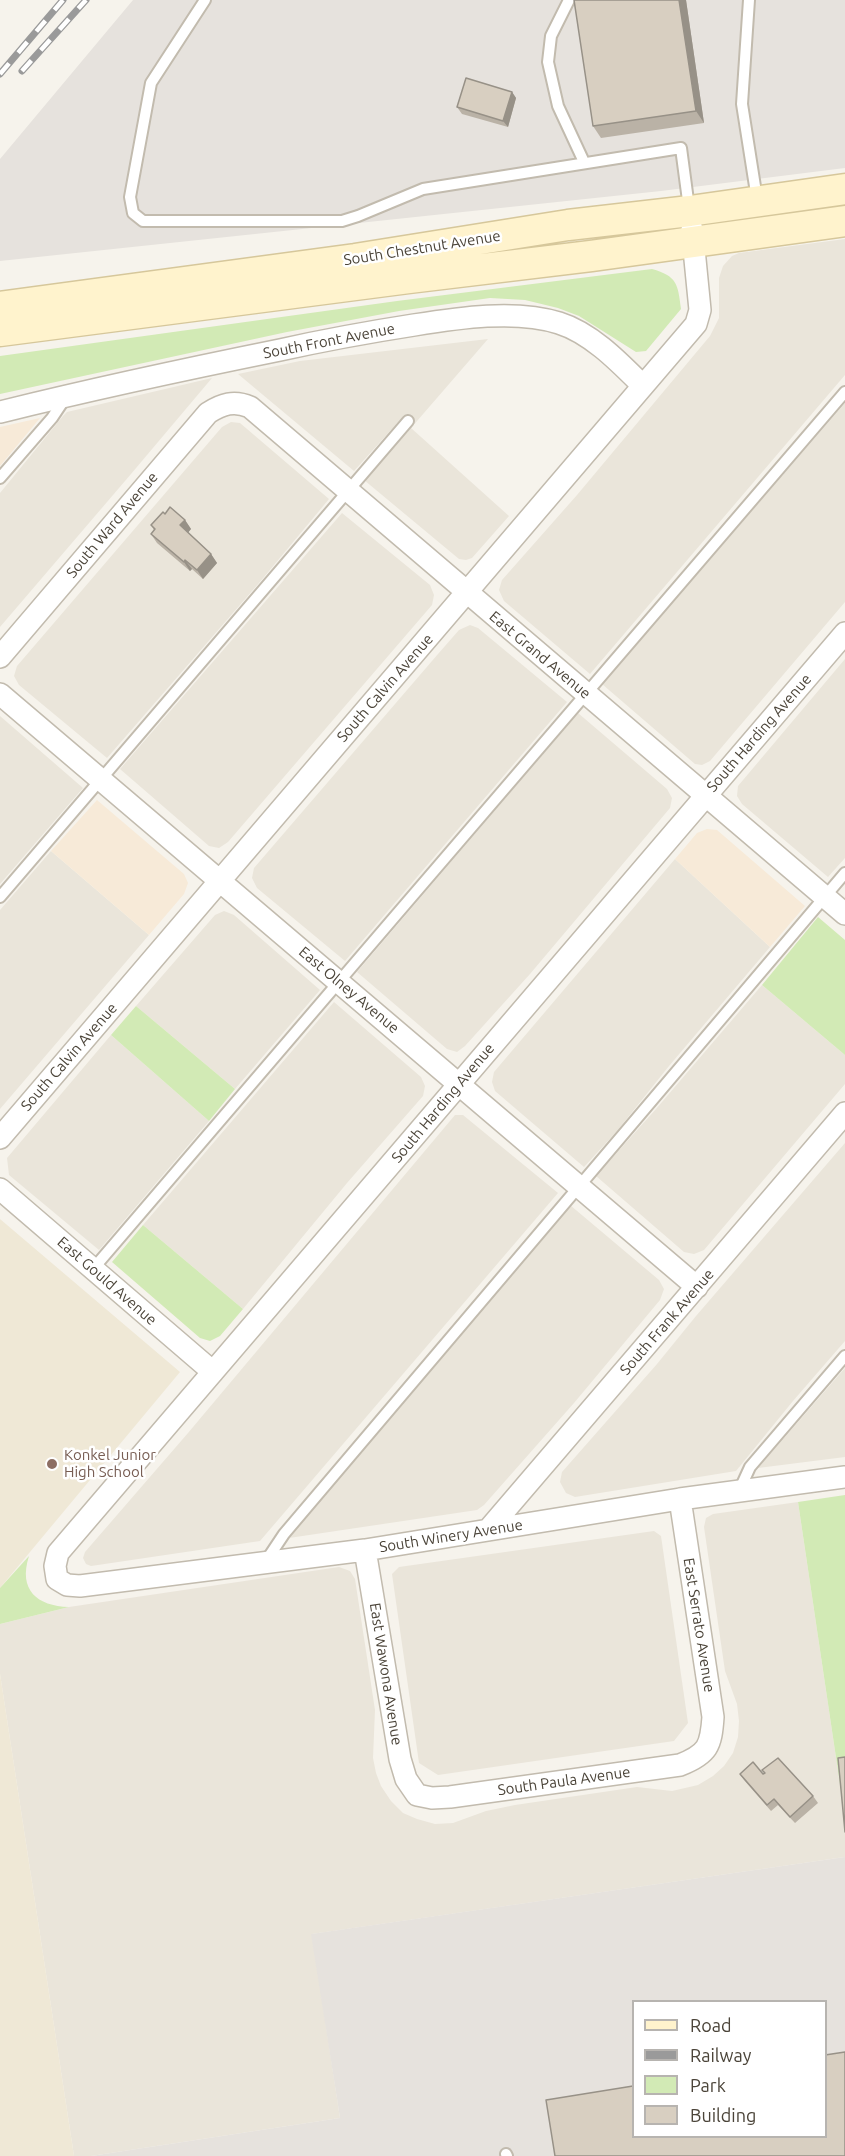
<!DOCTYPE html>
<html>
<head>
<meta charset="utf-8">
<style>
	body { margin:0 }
	#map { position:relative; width:845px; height:2156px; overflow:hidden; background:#f6f3ec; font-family:Ubuntu,sans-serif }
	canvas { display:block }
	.legend { position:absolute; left:632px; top:2000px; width:195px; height:138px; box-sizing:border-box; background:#fff; border:2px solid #b7b4b0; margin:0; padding:8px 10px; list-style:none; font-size:18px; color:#4b4439 }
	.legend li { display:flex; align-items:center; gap:12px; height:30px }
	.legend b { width:30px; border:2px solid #b7b4b0 }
</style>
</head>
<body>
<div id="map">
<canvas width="845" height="2156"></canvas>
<ul class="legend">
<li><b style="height:8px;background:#fff3cd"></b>Road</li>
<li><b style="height:8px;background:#9a9a9a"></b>Railway</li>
<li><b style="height:16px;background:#d2eab5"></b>Park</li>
<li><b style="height:16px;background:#d8cfc1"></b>Building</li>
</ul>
</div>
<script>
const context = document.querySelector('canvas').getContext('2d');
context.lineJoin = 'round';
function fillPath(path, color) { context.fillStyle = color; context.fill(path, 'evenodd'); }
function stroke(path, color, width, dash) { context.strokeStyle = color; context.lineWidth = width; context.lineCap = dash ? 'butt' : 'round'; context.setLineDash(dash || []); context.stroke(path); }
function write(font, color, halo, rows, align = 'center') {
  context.font = font + ' Ubuntu,sans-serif'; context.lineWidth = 5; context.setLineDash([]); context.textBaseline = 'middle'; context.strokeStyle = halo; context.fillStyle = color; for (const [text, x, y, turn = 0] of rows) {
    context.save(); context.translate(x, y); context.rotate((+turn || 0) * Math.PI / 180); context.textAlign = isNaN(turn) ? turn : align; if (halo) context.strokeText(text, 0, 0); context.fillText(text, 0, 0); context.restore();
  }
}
const residential = new Path2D(`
	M 845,239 L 845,375 L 590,674 L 504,601 L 499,590 L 502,580 L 577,495 L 710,336 L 719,318 L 719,278 L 723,266 L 732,256 L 739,253 Z
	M 488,339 L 411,428 L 509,516 L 472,558 L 466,560 L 459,559 L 364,480 L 411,428 L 400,420 L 354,471 L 238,374 L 300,361 Z
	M 212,378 L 131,474 L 0,627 L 0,493 L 63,416 L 67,412 Z
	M 845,403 L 845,602 L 710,761 L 702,765 L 695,764 L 602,684 Z
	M 231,422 L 240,423 L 329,499 L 259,583 L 107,758 L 19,685 L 14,676 L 17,666 L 222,427 Z
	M 342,513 L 430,585 L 434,595 L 432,605 L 228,842 L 219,848 L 209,846 L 120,769 Z
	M 470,625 L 478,628 L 567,702 L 345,961 L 257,888 L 252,878 L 254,868 L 438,654 L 459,630 Z
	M 845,659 L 845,858 L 828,877 L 742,804 L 737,796 L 738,786 Z
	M 578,713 L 667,789 L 672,798 L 670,808 L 530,974 L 465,1046 L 457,1052 L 447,1049 L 357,972 Z
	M 0,716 L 83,788 L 0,884 Z
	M 51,851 L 149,935 L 0,1109 L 0,910 Z
	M 675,859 L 770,947 L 669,1066 L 617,1131 L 584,1167 L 495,1091 L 492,1082 L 494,1072 Z
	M 224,911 L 234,915 L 320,990 L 235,1089 L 136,1006 L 215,915 Z
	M 762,985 L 845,1055 L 845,1084 L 704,1250 L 694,1254 L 684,1252 L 596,1176 L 656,1109 Z
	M 334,1002 L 421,1077 L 425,1086 L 423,1096 L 347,1183 L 243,1309 L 143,1225 Z
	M 111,1035 L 209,1121 L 99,1250 L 9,1175 L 7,1158 Z
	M 455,1115 L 463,1115 L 558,1193 L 260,1541 L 91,1566 L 86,1564 L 83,1558 L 85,1552 L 188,1433 Z
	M 845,1143 L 845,1341 L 793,1401 L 736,1471 L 575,1497 L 566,1493 L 560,1482 L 562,1472 L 657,1364 L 696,1316 Z
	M 570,1205 L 659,1280 L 664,1289 L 660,1300 L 574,1403 L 484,1505 L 477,1510 L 289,1538 Z
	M 845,1368 L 845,1457 L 758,1468 L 838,1376 Z
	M 798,1502 L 845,1818 L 845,1857 L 312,1934 L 340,2118 L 91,2156 L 74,2156 L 0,1674 L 0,1624 L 69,1607 L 339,1567 L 350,1571 L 355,1579 L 375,1710 L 373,1758 L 376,1773 L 381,1786 L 391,1801 L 403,1813 L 417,1819 L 435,1824 L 453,1823 L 486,1811 L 515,1805 L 637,1787 L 672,1791 L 698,1785 L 713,1776 L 724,1766 L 733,1753 L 738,1737 L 739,1721 L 737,1704 L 725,1671 L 704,1527 L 706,1518 L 713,1514 Z
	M 654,1531 L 661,1536 L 688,1723 L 674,1741 L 438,1775 L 419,1763 L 392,1574 L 399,1567 Z`);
const commercial = new Path2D(`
	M 40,418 L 0,466 L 0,427 Z
	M 97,800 L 184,874 L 188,883 L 184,894 L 149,935 L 51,851 Z
	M 707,829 L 717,830 L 805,906 L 770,947 L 675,859 L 697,833 Z`);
const industrial = new Path2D(`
	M 133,0 L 845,0 L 845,168 L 661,191 L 0,261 L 0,159 Z
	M 845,1857 L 845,2156 L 91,2156 L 340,2118 L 311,1934 ZM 634,2002 L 826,2002 L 826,2136 L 634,2136 Z`);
const education = new Path2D(`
	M 0,1219 L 180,1372 L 0,1588 Z
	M 0,1674 L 74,2156 L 0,2156 Z`);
const green = new Path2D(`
	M 652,269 C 677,276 678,284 681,309 L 646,351 L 636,352 L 579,316 L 558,308 L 525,300 L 490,298 L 399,311 L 287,332 L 0,394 L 0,356 L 397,301 Z
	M 818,917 L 845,940 L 845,1055 L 762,985 Z
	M 136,1006 L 235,1089 L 209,1121 L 111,1035 Z
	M 143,1225 L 243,1309 L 220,1336 L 210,1341 L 200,1338 L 112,1262 Z
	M 845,1495 L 845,1818 L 798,1502 Z
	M 29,1556 C 18,1590 37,1606 69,1607 L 0,1624 L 0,1588 Z`);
const service = new Path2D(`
	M 205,0 L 151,83 L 130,197 L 133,213 L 143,221 L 342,221 L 358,216 L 423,189 L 681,148 L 689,208
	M 569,0 L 551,36 L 548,62 L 558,106 L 584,162
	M 749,0 L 742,104 L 757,199
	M 0,478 L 52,418 L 66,397
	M 0,897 L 408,421
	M 93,1269 C 344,977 593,683 845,392
	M 739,1491 L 750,1467 L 845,1356
	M 266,1561 L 284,1534 L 845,873
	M 506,2154 L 507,2156`);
const minor = new Path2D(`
	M 0,412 C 93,389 186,369 280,350 C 325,340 369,332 414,325 C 458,318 516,309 559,323 C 591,333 619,362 642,385
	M 845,633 L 58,1553 L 55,1566 L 57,1579 L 67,1585 L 80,1586 L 365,1550 L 680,1499 L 845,1477
	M 0,657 L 208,413 C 222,404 234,400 250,407 L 845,914
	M 0,694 L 697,1287
	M 0,1138 L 696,324 L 700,310 L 692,229
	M 0,1189 L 213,1372
	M 488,1530 L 845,1113
	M 365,1550 L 400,1759 L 406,1779 L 417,1795 L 432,1798 L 450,1797 L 680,1765 C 708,1754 711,1746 713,1717 L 680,1499`);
const secondary = new Path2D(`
	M 0,307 L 355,259 L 568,225 L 690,211 L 845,189
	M 0,331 L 409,278 L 591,256 L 845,221`);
const rail = new Path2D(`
	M 22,71 L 86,0
	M 0,74 L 63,0`);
const wall = new Path2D(`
	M 574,0 L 686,0 L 704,123 L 601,138 L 593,126 Z
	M 512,92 L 516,98 L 508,127 L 462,114 L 457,107 Z
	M 185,520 L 191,529 L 188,532 L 211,554 L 217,563 L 203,579 L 192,569 L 190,571 L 157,543 L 151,534 L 154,530 L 151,525 Z
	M 762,1770 L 813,1796 L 818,1803 L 795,1823 L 778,1805 L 771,1811 L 744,1780 L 740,1774 L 763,1774 L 765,1773 Z`);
const shadedWall = new Path2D(`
	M 679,0 L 686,0 L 704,123 L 696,111 Z
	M 512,92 L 516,98 L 508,127 L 503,121 Z
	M 185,520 L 191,529 L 187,534 L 180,525 Z
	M 211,554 L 217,563 L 203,579 L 197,570 Z
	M 185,560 L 192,569 L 190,571 L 184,562 Z`);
const building = new Path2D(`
	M 574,0 L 679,0 L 696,111 L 593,126 Z
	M 466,78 L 512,92 L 503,121 L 457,107 Z
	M 170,507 L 185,520 L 180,525 L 211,554 L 197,570 L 185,560 L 184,562 L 151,534 L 155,529 L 151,525 L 163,512 L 165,514 Z
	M 845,1757 L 845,1832 L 838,1758 Z
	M 778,1758 L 813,1796 L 790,1817 L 774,1799 L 767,1805 L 740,1774 L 753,1762 L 763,1774 L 765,1773 L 762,1770 Z
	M 845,2052 L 845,2156 L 555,2156 L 546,2100 L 633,2086 L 633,2136 L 825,2136 L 825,2055 Z`);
const markers = [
	[52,1464,6,"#8d6e63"]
];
const streetNames = [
	["South Chestnut Avenue",422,248,-9],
	["South Front Avenue",329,341,-11],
	["South Ward Avenue",112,525,-50],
	["East Grand Avenue",540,655,40],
	["South Calvin Avenue",385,688,-49],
	["South Harding Avenue",759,733,-49],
	["East Olney Avenue",349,990,40],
	["South Calvin Avenue",69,1057,-49],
	["South Harding Avenue",443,1103,-50],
	["East Gould Avenue",107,1281,41],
	["South Frank Avenue",667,1322,-49],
	["South Winery Avenue",451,1536,-9],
	["East Serrato Avenue",699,1625,81],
	["East Wawona Avenue",386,1674,81],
	["South Paula Avenue",564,1781,-8]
];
const educationNames = [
	["Konkel Junior",64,1455],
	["High School",64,1472]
];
fillPath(residential, '#eae5da');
fillPath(commercial, '#f7ead8');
fillPath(industrial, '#e6e2dd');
fillPath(education, '#efe8d6');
fillPath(green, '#d2eab5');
stroke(service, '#c2bbae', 14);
stroke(minor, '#c2bbae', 24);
stroke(secondary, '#d6c79b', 33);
stroke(service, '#fff', 10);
stroke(minor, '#fff', 21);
stroke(secondary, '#fff3cd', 30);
stroke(rail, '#9a9a9a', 7);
stroke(rail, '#fff', 4.5, [14]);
fillPath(wall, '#bab2a6');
fillPath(shadedWall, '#979187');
fillPath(building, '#d8cfc1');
stroke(building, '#979187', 1.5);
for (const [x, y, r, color] of markers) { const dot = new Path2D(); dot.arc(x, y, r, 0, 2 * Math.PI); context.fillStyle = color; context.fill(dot); stroke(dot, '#fff', 2); }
write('15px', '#4b4439', '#fff', streetNames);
write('15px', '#785e54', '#fff', educationNames, 'left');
</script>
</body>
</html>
